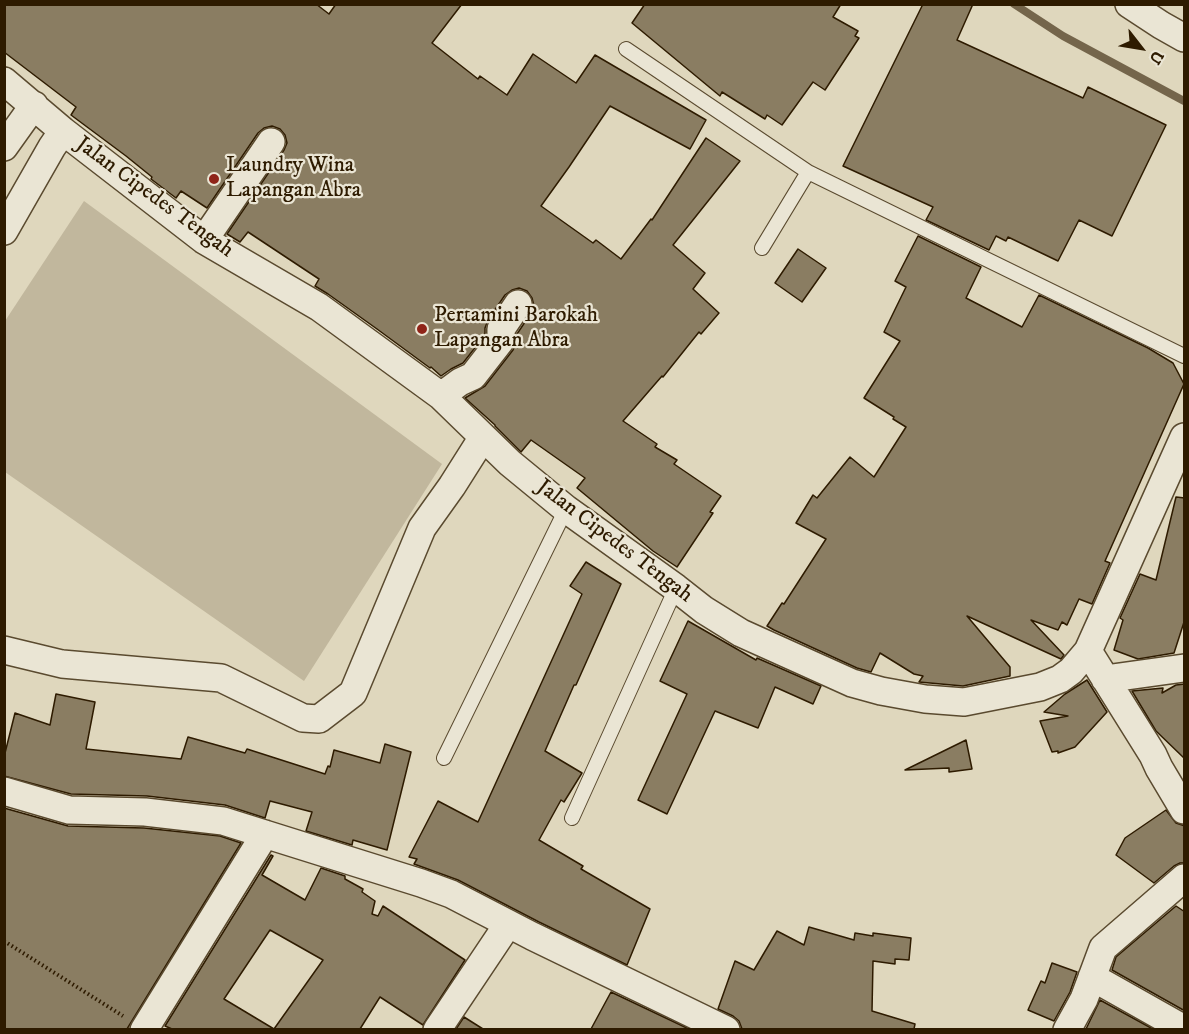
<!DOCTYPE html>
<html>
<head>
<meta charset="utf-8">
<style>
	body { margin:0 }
	#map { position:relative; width:1189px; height:1034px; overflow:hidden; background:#dfd7bd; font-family:"IM FELL DW Pica",serif }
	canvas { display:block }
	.frame { position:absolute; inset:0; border:6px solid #2e1b00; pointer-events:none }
	.north { position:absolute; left:1111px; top:18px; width:60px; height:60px; -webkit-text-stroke:4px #eae5d4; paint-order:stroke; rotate:121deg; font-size:16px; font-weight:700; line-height:24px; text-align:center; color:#2e1b00 }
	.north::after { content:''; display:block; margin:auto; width:21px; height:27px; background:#2e1b00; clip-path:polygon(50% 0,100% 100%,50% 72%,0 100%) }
</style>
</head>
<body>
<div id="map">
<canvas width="1189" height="1034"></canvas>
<div class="frame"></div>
<div class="north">U</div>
</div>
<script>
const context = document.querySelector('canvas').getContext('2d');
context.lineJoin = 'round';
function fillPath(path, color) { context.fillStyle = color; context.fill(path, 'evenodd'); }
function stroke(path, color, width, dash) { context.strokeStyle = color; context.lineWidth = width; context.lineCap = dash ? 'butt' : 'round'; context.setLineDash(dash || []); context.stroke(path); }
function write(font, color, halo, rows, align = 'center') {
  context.font = font + ' "IM FELL DW Pica",serif'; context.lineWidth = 4.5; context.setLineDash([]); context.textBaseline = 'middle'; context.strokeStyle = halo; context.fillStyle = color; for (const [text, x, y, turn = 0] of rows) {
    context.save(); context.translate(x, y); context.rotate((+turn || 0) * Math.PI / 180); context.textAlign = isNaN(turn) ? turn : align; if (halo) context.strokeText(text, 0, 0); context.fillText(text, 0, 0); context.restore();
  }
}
const green = new Path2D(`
	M 84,201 L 442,464 L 304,681 L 5,472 L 5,321 Z`);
const stream = new Path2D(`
	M 1014,4 L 1063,36 L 1184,101`);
const building = new Path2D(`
	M 4,4 L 316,4 L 329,14 L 336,4 L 462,4 L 432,43 L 478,79 L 480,76 L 507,95 L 533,54 L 576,83 L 595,55 L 706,120 L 690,149 L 610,106 L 569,167 L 541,206 L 593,243 L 596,240 L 621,259 L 651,219 L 652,220 L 706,138 L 740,161 L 673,245 L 705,273 L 693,289 L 719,313 L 701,334 L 699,332 L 663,377 L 662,376 L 623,421 L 657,444 L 655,447 L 677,460 L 674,464 L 721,496 L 710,512 L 713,513 L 677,567 L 653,551 L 577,488 L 585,478 L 531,440 L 521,452 L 495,426 L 495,425 L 465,398 L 485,386 L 513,350 L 517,341 L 517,334 L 531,313 L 534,306 L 532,298 L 527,291 L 519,288 L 512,290 L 505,295 L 488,320 L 485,328 L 485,335 L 463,363 L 451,369 L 441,376 L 431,367 L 430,368 L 377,329 L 328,294 L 315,286 L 319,279 L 248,232 L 240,242 L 227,234 L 284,150 L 287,143 L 285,135 L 280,129 L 272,126 L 264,128 L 258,133 L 207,208 L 181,191 L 176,198 L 151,179 L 152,177 L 126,156 L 71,115 L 76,107 L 4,52 Z
	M 645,4 L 841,4 L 833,17 L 858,31 L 855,36 L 859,38 L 825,90 L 813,82 L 782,125 L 767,115 L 765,119 L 722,92 L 720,96 L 632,23 Z
	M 923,4 L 973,4 L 957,40 L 1083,98 L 1088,87 L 1166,125 L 1112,236 L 1079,220 L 1058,261 L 1008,237 L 1006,241 L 996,236 L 989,250 L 926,220 L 933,207 L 843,166 Z
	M 918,236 L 981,267 L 966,298 L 1022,327 L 1039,295 L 1148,348 L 1173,363 L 1184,384 L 1105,561 L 1110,563 L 1092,604 L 1079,599 L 1067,625 L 1062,622 L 1058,630 L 1031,620 L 1064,655 L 1061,659 L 967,616 L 1010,667 L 1010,676 L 963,686 L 919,682 L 923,676 L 914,674 L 880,653 L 871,672 L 857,668 L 774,630 L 767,626 L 782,603 L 784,604 L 826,539 L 796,523 L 813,495 L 817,498 L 850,457 L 874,477 L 906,427 L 893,419 L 894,417 L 864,398 L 900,341 L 884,332 L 906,287 L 895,281 Z
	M 798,249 L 826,268 L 802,302 L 775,283 Z
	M 1176,497 L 1185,498 L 1185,619 L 1174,653 L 1138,659 L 1114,650 L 1123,620 L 1120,618 L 1140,574 L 1156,580 Z
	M 586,562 L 621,584 L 576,685 L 574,685 L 545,751 L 582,773 L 564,802 L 561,800 L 539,840 L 583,866 L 581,869 L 650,909 L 627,965 L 539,922 L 458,880 L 414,864 L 417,859 L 409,857 L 438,801 L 478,822 L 582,594 L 570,586 Z
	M 688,621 L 756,660 L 757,658 L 821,686 L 813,704 L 775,687 L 758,728 L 715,711 L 667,814 L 638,800 L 687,694 L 660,681 Z
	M 1087,680 L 1107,712 L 1075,747 L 1058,753 L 1058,751 L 1052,752 L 1040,721 L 1068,716 L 1044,712 L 1065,694 Z
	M 1185,684 L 1185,759 L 1156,731 L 1132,691 L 1163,688 L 1162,693 L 1176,685 Z
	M 56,694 L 95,702 L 86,749 L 181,759 L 188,737 L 245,753 L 247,749 L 325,774 L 328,766 L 330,767 L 334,750 L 380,763 L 385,744 L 411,752 L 387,850 L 353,840 L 352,845 L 306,831 L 312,812 L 270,801 L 265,818 L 225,805 L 147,796 L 71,794 L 4,776 L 4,757 L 15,713 L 50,725 Z
	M 966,740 L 972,769 L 949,772 L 949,768 L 905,770 Z
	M 4,808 L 68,826 L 144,828 L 220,836 L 241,843 L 127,1029 L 4,1029 Z
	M 1166,810 L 1176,823 L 1185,826 L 1185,863 L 1180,863 L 1174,866 L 1154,883 L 1116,855 L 1125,838 Z
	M 271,855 L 273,856 L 262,875 L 305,900 L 321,868 L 345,876 L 345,879 L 363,889 L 362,892 L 375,901 L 372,914 L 378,916 L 383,906 L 465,960 L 423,1025 L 380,997 L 360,1029 L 172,1029 L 165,1026 ZM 270,930 L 323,960 L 274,1029 L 224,999 Z
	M 1176,906 L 1185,912 L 1185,1011 L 1112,970 L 1116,957 Z
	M 809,927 L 854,940 L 855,933 L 873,936 L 873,933 L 911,938 L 909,960 L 895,959 L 895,964 L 873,961 L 872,1011 L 915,1024 L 914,1029 L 742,1029 L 739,1021 L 733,1016 L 718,1009 L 735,961 L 754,970 L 777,931 L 804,945 Z
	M 1052,963 L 1077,972 L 1070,992 L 1054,1021 L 1028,1010 L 1041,981 L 1045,983 Z
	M 611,992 L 689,1029 L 591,1029 Z
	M 1100,1000 L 1153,1029 L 1086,1029 Z
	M 464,1017 L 483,1029 L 456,1029 Z`);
const path = new Path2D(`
	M 4,941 L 123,1016`);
const lane = new Path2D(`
	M 626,49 L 808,172 L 1184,356
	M 762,248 L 808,172
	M 444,758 L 566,509
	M 572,818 L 676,588`);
const street = new Path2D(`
	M 1129,4 L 1161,25 L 1184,38
	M 4,81 L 63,131 L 204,240 L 319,307 L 441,396 L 510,463 L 566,509 L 676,588 L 704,610 L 741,633 L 852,683 L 881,691 L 925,699 L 964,702 L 1040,687 L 1060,679 L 1071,671 L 1088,651 L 1184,437
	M 4,147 L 34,105
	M 4,231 L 52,147 L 63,131
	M 204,240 L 271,142
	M 441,396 L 460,382 L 473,376 L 501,340 L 501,329 L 518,304
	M 4,650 L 62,664 L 221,678 L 303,718 L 319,719 L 353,693 L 422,528 L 452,486 L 483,437
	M 1088,651 L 1153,755 L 1159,768 L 1184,810
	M 1105,679 L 1184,668
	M 4,791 L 69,810 L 145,812 L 223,821 L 421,883 L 451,894 L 532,936 L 726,1030
	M 1092,977 L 1184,1029
	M 144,1030 L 265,834
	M 437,1030 L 508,924
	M 1067,1030 L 1084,999 L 1103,948 L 1184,878`);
const markers = [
	[214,179,6,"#8f2418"],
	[422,329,6,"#8f2418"]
];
const poiNames = [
	["Laundry Wina",226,166],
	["Lapangan Abra",226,191],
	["Pertamini Barokah",434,316],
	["Lapangan Abra",434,341]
];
const streetNames = [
	["Jalan Cipedes Tengah",154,198,36],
	["Jalan Cipedes Tengah",614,542,37]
];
fillPath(green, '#c1b79d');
stroke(stream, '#74654b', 8);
fillPath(building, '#8a7d62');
stroke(building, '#2e1b00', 1.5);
stroke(lane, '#5a4a2f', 16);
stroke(street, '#5a4a2f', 30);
stroke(path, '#2e1b00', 4, [1.5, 3]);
stroke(lane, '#eae5d4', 14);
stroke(street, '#eae5d4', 27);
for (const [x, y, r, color] of markers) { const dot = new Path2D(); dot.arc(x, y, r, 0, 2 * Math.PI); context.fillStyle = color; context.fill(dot); stroke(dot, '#eae5d4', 2); }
write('22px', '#2e1b00', '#eae5d4', poiNames, 'left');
write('22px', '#2e1b00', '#eae5d4', streetNames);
</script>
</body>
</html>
